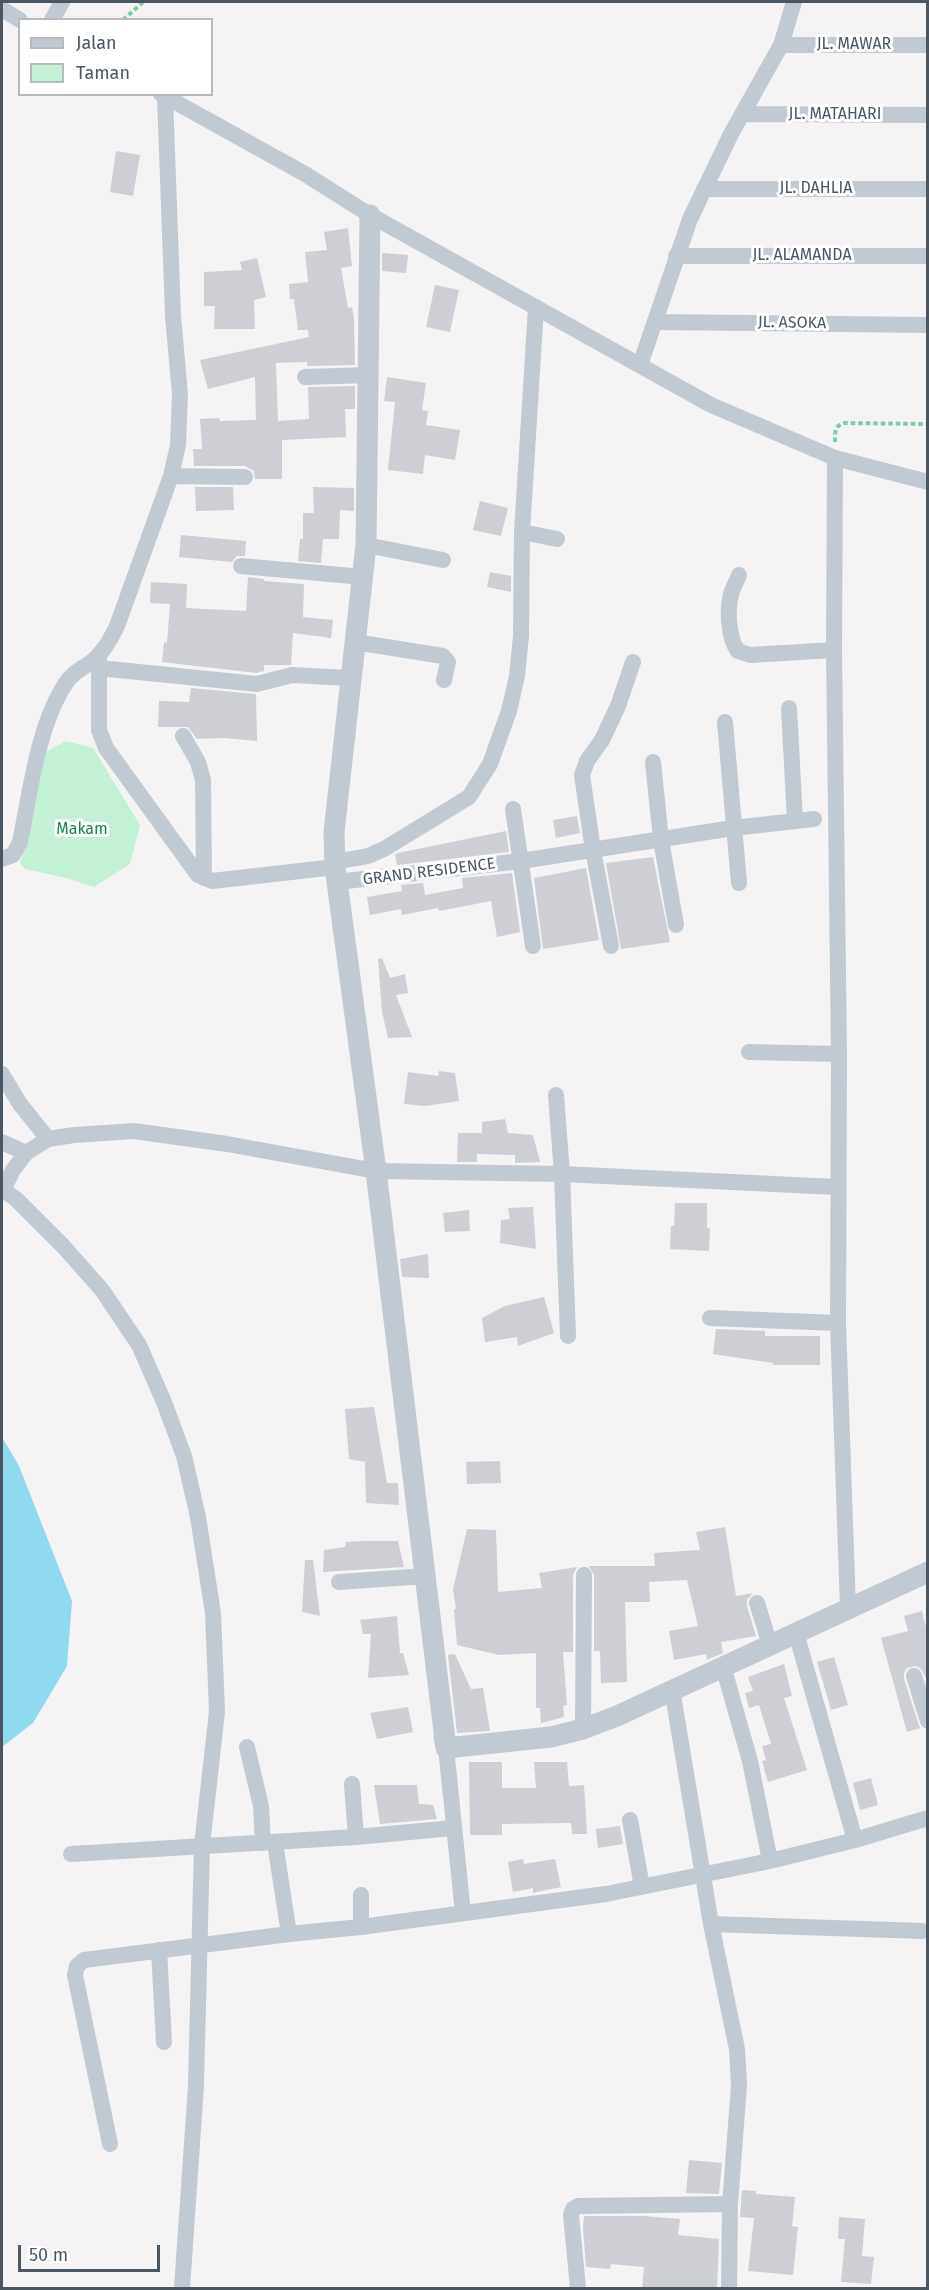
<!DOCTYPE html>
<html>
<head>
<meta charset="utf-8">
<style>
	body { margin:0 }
	#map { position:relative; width:929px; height:2290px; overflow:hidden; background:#f5f3f3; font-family:"Fira Sans",sans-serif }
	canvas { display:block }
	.frame { position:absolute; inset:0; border:3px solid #4a5661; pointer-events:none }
	.legend { position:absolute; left:18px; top:18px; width:195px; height:78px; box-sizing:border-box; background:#fff; border:2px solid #b7bbc0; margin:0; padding:8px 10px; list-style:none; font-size:18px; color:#4a5661 }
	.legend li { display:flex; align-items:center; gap:12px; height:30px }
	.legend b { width:30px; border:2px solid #b7bbc0 }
	.scale { position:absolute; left:18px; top:2245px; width:142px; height:27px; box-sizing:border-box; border:3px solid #4a5661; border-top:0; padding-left:8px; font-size:18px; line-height:21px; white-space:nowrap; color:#4a5661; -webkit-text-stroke:4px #fff; paint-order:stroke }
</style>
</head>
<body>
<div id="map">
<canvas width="929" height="2290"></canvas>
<div class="frame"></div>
<ul class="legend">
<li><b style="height:8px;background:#c1cad2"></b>Jalan</li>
<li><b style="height:16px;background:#c3f1d5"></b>Taman</li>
</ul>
<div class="scale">50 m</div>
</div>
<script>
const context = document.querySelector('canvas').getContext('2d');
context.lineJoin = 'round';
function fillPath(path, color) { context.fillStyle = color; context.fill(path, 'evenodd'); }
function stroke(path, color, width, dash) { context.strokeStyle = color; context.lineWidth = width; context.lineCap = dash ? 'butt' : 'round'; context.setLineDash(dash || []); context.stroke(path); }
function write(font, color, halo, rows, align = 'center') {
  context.font = font + ' "Fira Sans",sans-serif'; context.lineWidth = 6; context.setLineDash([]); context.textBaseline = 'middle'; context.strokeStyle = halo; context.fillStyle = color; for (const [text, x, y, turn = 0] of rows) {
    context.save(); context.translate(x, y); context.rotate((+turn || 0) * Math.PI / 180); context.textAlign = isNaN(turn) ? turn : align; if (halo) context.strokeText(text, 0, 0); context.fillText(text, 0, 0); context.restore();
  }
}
const green = new Path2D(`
	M 66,741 L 93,748 L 140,825 L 130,864 L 94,887 L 66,878 L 25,869 L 20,863 L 27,843 L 46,752 Z`);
const water = new Path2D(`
	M 2,1437 L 19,1466 L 72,1601 L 67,1666 L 33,1723 L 2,1747 Z`);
const building = new Path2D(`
	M 116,151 L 140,155 L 133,196 L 110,192 Z
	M 348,228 L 352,266 L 341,268 L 348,308 L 352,307 L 354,319 L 355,365 L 307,366 L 307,362 L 276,363 L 278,421 L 309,419 L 308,387 L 355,386 L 355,409 L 345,409 L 346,437 L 282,440 L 282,479 L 255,479 L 254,471 L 245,466 L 194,466 L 193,449 L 202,449 L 200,419 L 219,418 L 220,421 L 256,420 L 255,377 L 208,389 L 200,360 L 309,337 L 308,330 L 298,330 L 294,299 L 290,299 L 289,284 L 308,282 L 305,252 L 327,250 L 324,232 Z
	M 382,253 L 408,255 L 406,273 L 382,271 Z
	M 257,258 L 266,297 L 254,300 L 255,329 L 214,329 L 215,306 L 204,306 L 204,272 L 242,270 L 240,262 Z
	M 435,285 L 459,290 L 450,332 L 426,327 Z
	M 387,377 L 426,383 L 422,410 L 428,411 L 426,425 L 460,430 L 455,460 L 425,455 L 423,474 L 388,470 L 395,402 L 384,401 Z
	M 195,487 L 233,487 L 234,510 L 196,511 Z
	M 313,487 L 354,488 L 354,511 L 340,510 L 339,539 L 323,539 L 321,563 L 298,561 L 300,539 L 303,539 L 303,513 L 314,513 Z
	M 480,501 L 508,508 L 501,536 L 473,530 Z
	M 181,535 L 246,541 L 245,556 L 237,556 L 232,562 L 179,557 Z
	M 490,572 L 511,576 L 511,592 L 487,587 Z
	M 248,577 L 264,579 L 264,581 L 304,584 L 303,617 L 333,620 L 331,638 L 293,633 L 291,665 L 264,665 L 264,671 L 256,673 L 162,662 L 164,642 L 167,643 L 170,604 L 150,603 L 151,582 L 187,584 L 186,608 L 246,611 Z
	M 191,688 L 256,694 L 257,741 L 225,738 L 197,739 L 188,727 L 158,727 L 159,701 L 189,702 Z
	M 577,816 L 580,833 L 556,838 L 553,820 Z
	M 506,831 L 509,852 L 397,865 L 395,854 L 398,853 Z
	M 653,857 L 670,942 L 621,949 L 606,863 Z
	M 586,868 L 599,940 L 543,949 L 534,878 Z
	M 512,873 L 520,932 L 497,937 L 491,901 L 439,911 L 438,908 L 402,915 L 401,909 L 370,915 L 367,897 L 402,891 L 401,885 L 423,883 L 425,895 L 463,888 L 462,878 Z
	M 382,958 L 390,978 L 405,974 L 408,993 L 396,995 L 412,1037 L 388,1038 L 382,1012 L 378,959 Z
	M 439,1071 L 455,1073 L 459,1101 L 425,1106 L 404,1104 L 408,1072 L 438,1076 Z
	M 505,1119 L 508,1133 L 533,1135 L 540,1162 L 515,1163 L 515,1155 L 477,1154 L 477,1162 L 457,1162 L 458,1133 L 482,1133 L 482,1122 Z
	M 675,1203 L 707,1203 L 707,1228 L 710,1228 L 709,1251 L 670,1249 L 671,1226 L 674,1226 Z
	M 533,1207 L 536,1249 L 500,1243 L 501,1220 L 510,1219 L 508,1208 Z
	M 469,1210 L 470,1231 L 445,1232 L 443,1213 Z
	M 428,1254 L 429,1278 L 402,1277 L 400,1259 Z
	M 544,1297 L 554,1333 L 518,1346 L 517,1337 L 485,1342 L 482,1318 L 505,1306 Z
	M 716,1329 L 765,1331 L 765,1336 L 820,1336 L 820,1365 L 773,1365 L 773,1363 L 713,1354 Z
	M 374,1407 L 387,1483 L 398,1483 L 399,1505 L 366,1503 L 365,1462 L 349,1459 L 345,1409 Z
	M 500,1461 L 501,1483 L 467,1484 L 466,1462 Z
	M 725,1527 L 736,1596 L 753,1593 L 747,1600 L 747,1606 L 756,1636 L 721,1642 L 723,1653 L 707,1660 L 706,1654 L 674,1660 L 669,1631 L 698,1626 L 687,1580 L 649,1582 L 650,1602 L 625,1602 L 627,1682 L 601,1683 L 600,1651 L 594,1651 L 594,1575 L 589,1566 L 655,1566 L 654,1553 L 700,1550 L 696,1532 Z
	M 467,1529 L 496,1530 L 498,1592 L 542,1588 L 539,1573 L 577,1567 L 573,1575 L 573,1652 L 563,1652 L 567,1705 L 563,1706 L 564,1717 L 541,1723 L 540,1708 L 536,1708 L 536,1653 L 499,1655 L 457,1645 L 454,1609 L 456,1609 L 453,1589 Z
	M 365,1541 L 398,1541 L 404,1567 L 323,1572 L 324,1550 L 345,1547 L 346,1542 Z
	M 305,1560 L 313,1560 L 320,1616 L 302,1612 Z
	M 922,1611 L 927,1631 L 927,1677 L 926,1678 L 921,1669 L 916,1666 L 907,1668 L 904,1673 L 904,1679 L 920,1728 L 907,1732 L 881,1638 L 908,1631 L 904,1616 Z
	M 397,1616 L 400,1653 L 403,1653 L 409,1675 L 368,1678 L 371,1634 L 363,1634 L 360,1620 Z
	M 455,1654 L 471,1689 L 483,1688 L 490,1731 L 457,1733 L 448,1655 Z
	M 834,1657 L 848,1705 L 831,1710 L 817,1662 Z
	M 784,1664 L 792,1696 L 784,1698 L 807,1770 L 768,1782 L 762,1761 L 766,1760 L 762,1746 L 771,1744 L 759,1705 L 749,1708 L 745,1693 L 753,1691 L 748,1677 Z
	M 408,1707 L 413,1732 L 377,1739 L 370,1713 Z
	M 469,1762 L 502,1762 L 502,1788 L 536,1788 L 534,1762 L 567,1762 L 569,1786 L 584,1785 L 587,1834 L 572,1834 L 571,1823 L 502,1824 L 502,1835 L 470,1835 Z
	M 871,1778 L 878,1805 L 860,1810 L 853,1783 Z
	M 374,1785 L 417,1785 L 419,1804 L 433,1805 L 437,1819 L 380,1824 Z
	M 620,1826 L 623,1844 L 598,1848 L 596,1829 Z
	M 523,1859 L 524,1864 L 555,1859 L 561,1887 L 533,1893 L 533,1888 L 513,1892 L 508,1862 Z
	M 689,2160 L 722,2163 L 719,2194 L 686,2193 Z
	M 742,2190 L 756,2191 L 756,2194 L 795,2197 L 792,2226 L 798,2227 L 793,2275 L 748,2271 L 754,2218 L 740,2217 Z
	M 584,2216 L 644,2216 L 680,2219 L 678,2235 L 719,2239 L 717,2289 L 642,2289 L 644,2267 L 611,2264 L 610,2269 L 586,2267 L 583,2229 Z
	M 839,2217 L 865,2219 L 862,2256 L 874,2257 L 871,2284 L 841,2282 L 845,2239 L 838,2239 Z`);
const path = new Path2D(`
	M 123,20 L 143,2
	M 835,442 C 835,433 834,426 844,423 L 928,424`);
const minor = new Path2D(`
	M 2,9 L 20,20
	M 52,20 L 62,2
	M 781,45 L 928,45
	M 161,94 L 305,174 L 370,215 L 711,405 L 835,458 L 928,482
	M 742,114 L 928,115
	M 704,189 L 928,189
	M 676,256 L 928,256
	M 656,322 L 928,325
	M 640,365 L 690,219 L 731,134 L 781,45 L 794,2
	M 305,377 L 369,375
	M 835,458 L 834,650 L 839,1054 L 838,1323 L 848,1608
	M 171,476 L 245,477
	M 522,532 L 557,539
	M 366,545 L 443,560
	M 241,566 L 363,577
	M 739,575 C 737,581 733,587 731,594 C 727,609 728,638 738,651 L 750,655 L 834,650
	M 355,642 L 443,656 L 448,662 L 444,680
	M 99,655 L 99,730 L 106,748 L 198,875 L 212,881 L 221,880 L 335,867
	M 99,668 L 257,684 L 292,675 L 349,678
	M 789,708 L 795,821
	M 725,722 L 739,883
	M 183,736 L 198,762 L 203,780 L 204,878
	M 653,762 L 661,840 L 676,925
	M 513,809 L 533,946
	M 2,859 L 13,855 L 20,842 C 30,794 38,724 66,683 C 72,673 81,669 90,663 C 103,653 110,640 117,626 L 171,476 L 178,445 L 180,394 L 173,316 L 165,97
	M 335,862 L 368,856 L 384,849 L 469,797 L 490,764 L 509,711 L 517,676 L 521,636 L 522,532 L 536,307
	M 337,882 L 521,861 L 733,828 L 814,819
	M 611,946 L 593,850 L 582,775 L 587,761 L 602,740 L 618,706 L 633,662
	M 749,1052 L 839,1054
	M 2,1074 L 20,1104 L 48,1139
	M 556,1095 L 562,1174 L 568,1336
	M 2,1142 L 26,1153
	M 2,1189 L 16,1199 L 63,1246 L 102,1290 L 139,1345 L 164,1402 L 184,1456 L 198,1517 L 213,1613 L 217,1712 L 202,1845 L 196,2086 L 182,2288
	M 3,1190 L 13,1170 L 26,1153 L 48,1139 L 74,1135 L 134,1131 L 227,1144 L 376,1171 L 562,1174 L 837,1187
	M 710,1318 L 838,1323
	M 339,1582 L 425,1576
	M 757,1603 L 770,1645
	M 723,1666 L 750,1761 L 770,1861
	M 914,1676 L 928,1721
	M 672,1689 L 711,1924 L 737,2049 L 739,2085 L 730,2204 L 729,2288
	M 583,1729 L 584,1575
	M 247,1747 L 261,1806 L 263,1843
	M 446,1748 L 463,1913
	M 352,1784 L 356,1837
	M 630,1820 L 642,1887
	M 855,1840 L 928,1818
	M 275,1843 L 289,1934
	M 71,1854 L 356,1837 L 453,1828
	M 361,1895 L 361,1927
	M 711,1924 L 923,1931
	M 159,1950 L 164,2042
	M 110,2144 L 75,1975 L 77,1966 L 84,1960 L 289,1934 L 361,1927 L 606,1894 L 770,1861 L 855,1840 L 796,1633
	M 578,2288 L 571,2215 L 573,2209 L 578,2206 L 730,2204`);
const tertiary = new Path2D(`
	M 370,215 L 366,545 L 334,832 L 335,867 L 376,1171 L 446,1748
	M 444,1736 L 446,1748 L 551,1737 L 583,1729 L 617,1716 L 928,1572`);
const streetNames = [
	["JL. MAWAR",854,45],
	["JL. MATAHARI",835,115],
	["JL. DAHLIA",816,189],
	["JL. ALAMANDA",802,256],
	["JL. ASOKA",792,323,1],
	["GRAND RESIDENCE",429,872,-7]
];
const parkNames = [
	["Makam",82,830]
];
fillPath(green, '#c3f1d5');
fillPath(water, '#90daee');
fillPath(building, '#cdcfd5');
stroke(path, '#7ad0a6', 4, [4.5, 3]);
stroke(minor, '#c1cad2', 16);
stroke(tertiary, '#c1cad2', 21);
write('16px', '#4a5661', '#fff', streetNames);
write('16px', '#17864f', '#fff', parkNames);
</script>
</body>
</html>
